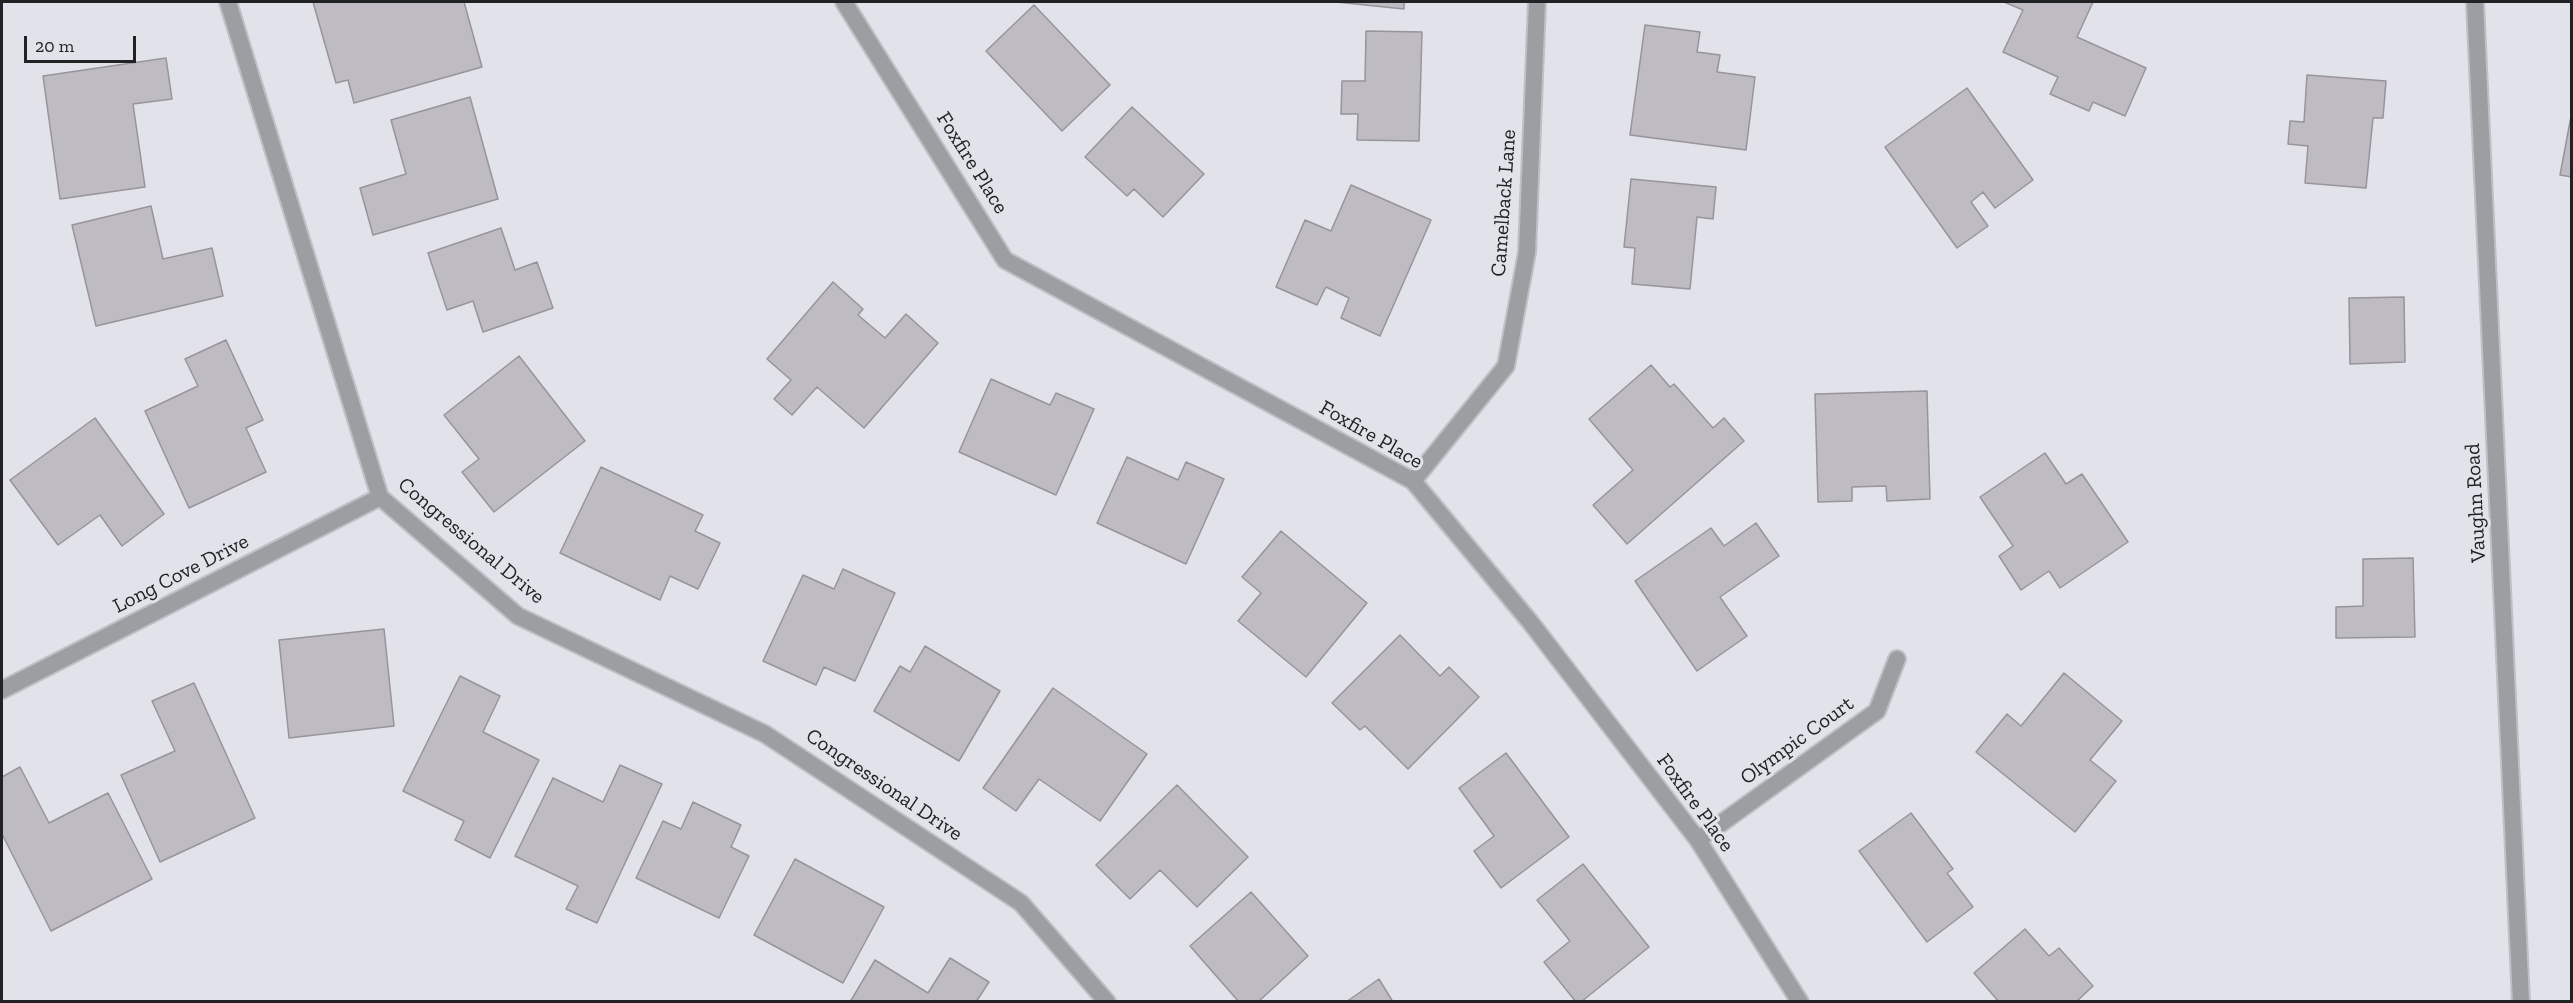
<!DOCTYPE html>
<html>
<head>
<meta charset="utf-8">
<style>
	body { margin:0 }
	#map { position:relative; width:2573px; height:1003px; overflow:hidden; background:#e2e3ea; font-family:"Zilla Slab",serif }
	canvas { display:block }
	.frame { position:absolute; inset:0; border:3px solid #212224; pointer-events:none }
	.scale { position:absolute; left:24px; top:36px; width:112px; height:27px; box-sizing:border-box; border:3px solid #212224; border-top:0; padding-left:8px; font-size:18px; line-height:21px; white-space:nowrap; color:#212224; -webkit-text-stroke:4px #e2e3ea; paint-order:stroke }
</style>
</head>
<body>
<div id="map">
<canvas width="2573" height="1003"></canvas>
<div class="frame"></div>
<div class="scale">20 m</div>
</div>
<script>
const context = document.querySelector('canvas').getContext('2d');
context.lineJoin = 'round';
function fillPath(path, color) { context.fillStyle = color; context.fill(path, 'evenodd'); }
function stroke(path, color, width, dash) { context.strokeStyle = color; context.lineWidth = width; context.lineCap = dash ? 'butt' : 'round'; context.setLineDash(dash || []); context.stroke(path); }
function write(font, color, halo, rows, align = 'center') {
  context.font = font + ' "Zilla Slab",serif'; context.lineWidth = 6; context.setLineDash([]); context.textBaseline = 'middle'; context.strokeStyle = halo; context.fillStyle = color; for (const [text, x, y, turn = 0] of rows) {
    context.save(); context.translate(x, y); context.rotate((+turn || 0) * Math.PI / 180); context.textAlign = isNaN(turn) ? turn : align; if (halo) context.strokeText(text, 0, 0); context.fillText(text, 0, 0); context.restore();
  }
}
const building = new Path2D(`
	M 313,2 L 464,2 L 482,67 L 354,103 L 348,80 L 336,83 Z
	M 1336,2 L 1404,2 L 1404,9 Z
	M 2004,2 L 2093,2 L 2077,37 L 2146,68 L 2125,116 L 2093,102 L 2089,111 L 2050,94 L 2058,77 L 2003,52 L 2023,10 Z
	M 1034,5 L 1110,85 L 1062,131 L 986,51 Z
	M 1645,25 L 1700,32 L 1697,52 L 1720,55 L 1717,72 L 1755,77 L 1746,150 L 1630,135 Z
	M 1366,31 L 1422,32 L 1419,141 L 1357,140 L 1358,114 L 1341,114 L 1342,81 L 1365,81 Z
	M 166,58 L 172,99 L 133,104 L 145,187 L 60,199 L 43,76 Z
	M 2307,75 L 2386,81 L 2383,118 L 2373,118 L 2366,188 L 2305,183 L 2308,146 L 2288,144 L 2290,121 L 2304,122 Z
	M 1967,88 L 2033,180 L 1995,208 L 1983,192 L 1971,202 L 1988,226 L 1957,248 L 1885,147 Z
	M 470,97 L 498,199 L 373,235 L 360,188 L 406,174 L 391,120 Z
	M 1132,107 L 1204,174 L 1163,217 L 1134,189 L 1127,196 L 1085,157 Z
	M 2572,111 L 2572,177 L 2560,175 Z
	M 1631,179 L 1716,187 L 1713,219 L 1697,217 L 1690,289 L 1632,284 L 1635,248 L 1624,247 Z
	M 1351,185 L 1431,220 L 1380,336 L 1341,318 L 1349,298 L 1326,287 L 1317,305 L 1276,287 L 1305,220 L 1331,231 Z
	M 151,206 L 163,259 L 212,248 L 223,296 L 96,326 L 72,225 Z
	M 501,228 L 515,270 L 537,262 L 553,308 L 483,332 L 473,301 L 447,310 L 428,253 Z
	M 833,282 L 863,309 L 858,315 L 885,338 L 906,314 L 938,343 L 864,428 L 817,387 L 792,415 L 774,399 L 791,380 L 767,359 Z
	M 2404,297 L 2405,362 L 2350,364 L 2349,298 Z
	M 226,340 L 263,420 L 246,428 L 266,472 L 189,508 L 145,411 L 198,386 L 185,359 Z
	M 519,356 L 585,441 L 494,512 L 462,472 L 479,459 L 444,415 Z
	M 1651,365 L 1670,387 L 1674,384 L 1713,428 L 1724,418 L 1744,441 L 1627,544 L 1593,505 L 1633,470 L 1589,419 Z
	M 991,379 L 1050,405 L 1056,393 L 1094,409 L 1056,495 L 959,452 Z
	M 1927,391 L 1930,499 L 1887,501 L 1886,486 L 1852,487 L 1852,501 L 1818,502 L 1815,394 Z
	M 95,418 L 164,514 L 122,546 L 100,515 L 58,545 L 10,480 Z
	M 2045,453 L 2066,484 L 2082,474 L 2128,542 L 2060,588 L 2049,571 L 2021,590 L 1999,556 L 2013,546 L 1980,497 Z
	M 1127,457 L 1178,480 L 1186,462 L 1224,479 L 1186,564 L 1097,523 Z
	M 601,467 L 703,515 L 695,531 L 720,543 L 698,589 L 670,576 L 660,600 L 560,553 Z
	M 1756,523 L 1779,556 L 1720,597 L 1747,636 L 1697,671 L 1635,581 L 1711,528 L 1724,546 Z
	M 1281,531 L 1367,603 L 1306,677 L 1238,621 L 1261,593 L 1242,577 Z
	M 2413,558 L 2415,637 L 2336,638 L 2336,607 L 2363,606 L 2363,559 Z
	M 843,569 L 895,593 L 855,681 L 824,667 L 816,685 L 763,661 L 803,575 L 834,589 Z
	M 384,629 L 394,726 L 289,738 L 279,640 Z
	M 1400,635 L 1440,676 L 1449,667 L 1479,697 L 1408,769 L 1365,726 L 1360,730 L 1332,703 Z
	M 925,646 L 1000,691 L 959,761 L 874,711 L 900,666 L 910,672 Z
	M 2064,673 L 2122,721 L 2090,760 L 2116,781 L 2075,832 L 1976,752 L 2007,714 L 2021,726 Z
	M 460,676 L 500,696 L 483,732 L 539,760 L 490,858 L 455,840 L 464,821 L 403,791 Z
	M 194,683 L 255,818 L 160,862 L 121,775 L 175,751 L 152,701 Z
	M 1053,688 L 1147,754 L 1100,821 L 1039,779 L 1016,811 L 983,788 Z
	M 1506,753 L 1569,837 L 1501,888 L 1474,851 L 1494,836 L 1459,788 Z
	M 620,765 L 662,784 L 597,923 L 566,909 L 578,886 L 515,856 L 553,778 L 603,802 Z
	M 20,767 L 49,823 L 108,793 L 152,879 L 51,931 L 2,834 L 2,777 Z
	M 1177,785 L 1248,857 L 1197,907 L 1160,870 L 1130,899 L 1096,865 Z
	M 693,802 L 741,825 L 731,847 L 749,856 L 719,918 L 636,878 L 663,821 L 681,829 Z
	M 1911,813 L 1953,869 L 1947,873 L 1973,907 L 1927,942 L 1859,851 Z
	M 795,859 L 884,907 L 843,983 L 754,935 Z
	M 1583,864 L 1649,947 L 1581,1002 L 1576,1002 L 1544,962 L 1570,941 L 1537,900 Z
	M 1251,892 L 1308,956 L 1258,1002 L 1239,1002 L 1190,946 Z
	M 2025,929 L 2049,956 L 2059,948 L 2093,986 L 2076,1002 L 1999,1002 L 1974,973 Z
	M 950,958 L 989,982 L 976,1002 L 850,1002 L 875,960 L 928,993 Z
	M 1379,979 L 1393,1002 L 1346,1002 Z`);
const minor = new Path2D(`
	M 228,2 L 380,497 L 518,616 L 765,734 L 1021,903 L 1107,1002
	M 844,2 L 1005,260 L 1413,481 L 1531,623 L 1698,840 L 1800,1002
	M 2475,2 L 2521,1002
	M 1413,481 L 1506,366 L 1527,252 L 1537,2
	M 2,690 L 380,497
	M 1698,840 L 1877,711 L 1897,659`);
const streetNames = [
	["Foxfire Place",972,163,58],
	["Camelback Lane",1504,203,-86],
	["Foxfire Place",1371,435,30],
	["Vaughn Road",2476,503,-93],
	["Congressional Drive",471,541,40],
	["Long Cove Drive",181,574,-27],
	["Olympic Court",1797,741,-36],
	["Congressional Drive",884,785,34],
	["Foxfire Place",1695,803,54]
];
fillPath(building, '#bebbc2');
stroke(building, '#97949a', 1.5);
stroke(minor, '#bfc0c6', 20);
stroke(minor, '#9c9fa1', 16);
write('21px', '#212224', '#e2e3ea', streetNames);
</script>
</body>
</html>
